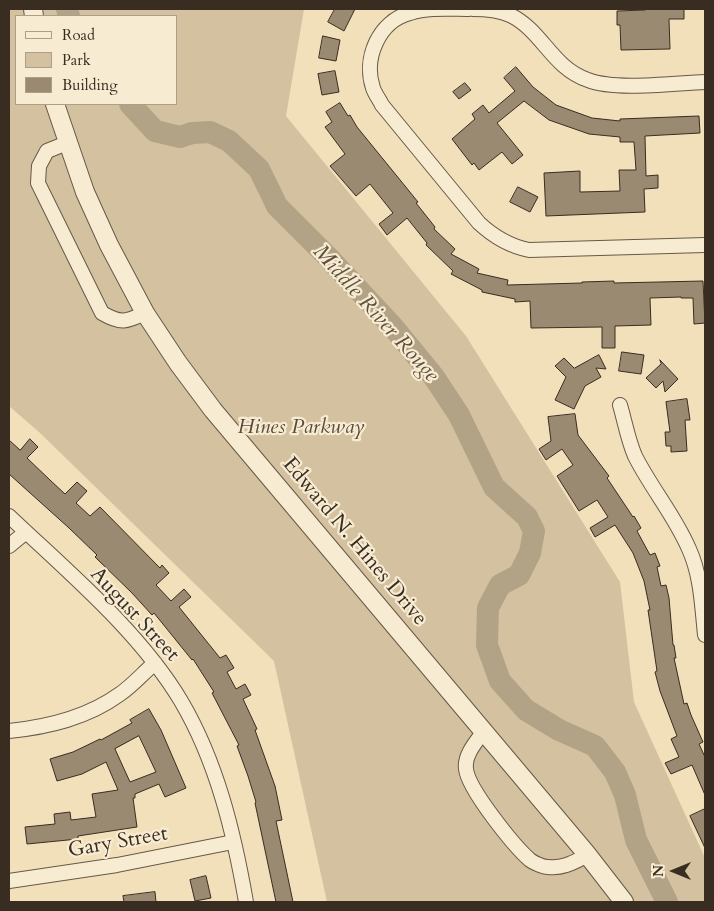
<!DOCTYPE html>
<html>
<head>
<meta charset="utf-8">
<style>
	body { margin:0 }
	#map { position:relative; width:714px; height:911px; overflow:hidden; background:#f2e0ba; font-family:Cardo,serif }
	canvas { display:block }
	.frame { position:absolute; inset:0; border:10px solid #392c21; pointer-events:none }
	.legend { position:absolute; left:15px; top:15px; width:162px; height:90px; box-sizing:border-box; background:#f7ebd2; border:1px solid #ab9f8b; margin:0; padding:6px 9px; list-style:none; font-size:15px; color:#392c21 }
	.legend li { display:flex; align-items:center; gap:10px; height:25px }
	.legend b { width:25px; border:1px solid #ab9f8b }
	.north { position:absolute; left:649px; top:846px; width:50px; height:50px; -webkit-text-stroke:4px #f7ebd2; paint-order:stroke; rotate:270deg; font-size:14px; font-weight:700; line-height:20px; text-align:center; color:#392c21 }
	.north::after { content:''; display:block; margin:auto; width:18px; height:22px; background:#392c21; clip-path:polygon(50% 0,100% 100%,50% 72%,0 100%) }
</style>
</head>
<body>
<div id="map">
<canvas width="714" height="911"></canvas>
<div class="frame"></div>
<ul class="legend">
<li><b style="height:6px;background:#f7ebd2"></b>Road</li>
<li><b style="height:14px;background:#d3c1a0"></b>Park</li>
<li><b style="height:14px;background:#998a71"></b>Building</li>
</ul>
<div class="north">N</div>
</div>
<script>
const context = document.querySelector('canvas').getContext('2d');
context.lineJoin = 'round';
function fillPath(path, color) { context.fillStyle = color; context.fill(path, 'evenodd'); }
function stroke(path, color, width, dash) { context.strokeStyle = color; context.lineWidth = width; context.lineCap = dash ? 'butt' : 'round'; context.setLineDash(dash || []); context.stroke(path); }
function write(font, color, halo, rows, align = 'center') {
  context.font = font + ' Cardo,serif'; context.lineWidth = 4.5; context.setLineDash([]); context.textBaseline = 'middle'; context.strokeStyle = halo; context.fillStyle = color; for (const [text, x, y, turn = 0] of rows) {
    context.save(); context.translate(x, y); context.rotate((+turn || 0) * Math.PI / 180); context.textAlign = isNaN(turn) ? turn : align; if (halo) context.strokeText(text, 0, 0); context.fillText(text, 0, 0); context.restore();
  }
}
const green = new Path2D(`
	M 9,9 L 304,9 L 286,116 L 466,336 L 620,582 L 634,702 L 705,858 L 705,902 L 327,902 L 274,661 L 39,432 L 9,406 ZM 16,16 L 176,16 L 176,104 L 16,104 Z`);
const river = new Path2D(`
	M 67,9 L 69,16
	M 130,104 L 155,131 L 180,137 L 192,133 L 210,132 L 229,141 L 259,169 L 277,206 L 329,258 L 393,327 L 434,377 L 459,415 L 494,487 L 527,517 L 534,531 L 530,553 L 519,575 L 500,585 L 488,608 L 487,645 L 500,681 L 526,710 L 559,730 L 595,746 L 615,772 L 625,795 L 636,840 L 667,902`);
const building = new Path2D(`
	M 335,9 L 355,9 L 344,31 L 328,22 Z
	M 645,9 L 684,9 L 684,19 L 669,19 L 670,49 L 621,50 L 620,25 L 617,25 L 617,11 L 645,10 Z
	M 323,36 L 340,40 L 336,61 L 319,58 Z
	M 516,67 L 533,87 L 556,105 L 592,118 L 620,121 L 620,119 L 699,116 L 700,133 L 645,136 L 646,176 L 658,175 L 658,188 L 644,189 L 645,212 L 546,216 L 544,173 L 580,171 L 580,192 L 620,191 L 619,170 L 636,170 L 634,142 L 620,142 L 620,137 L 589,134 L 549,120 L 524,101 L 497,123 L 523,155 L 512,164 L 502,152 L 479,170 L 474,163 L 472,165 L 452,139 L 475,119 L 472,114 L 483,105 L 489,113 L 515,91 L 504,78 Z
	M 335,71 L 339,92 L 322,95 L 318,74 Z
	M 465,83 L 471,90 L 459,99 L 453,92 Z
	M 340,103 L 348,116 L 350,115 L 357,127 L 418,202 L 416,203 L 435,227 L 434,229 L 455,249 L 451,254 L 479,269 L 477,273 L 508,280 L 507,285 L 582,283 L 582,282 L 614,281 L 614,283 L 703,281 L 705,323 L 694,324 L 693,298 L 681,298 L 681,297 L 650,298 L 651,325 L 615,326 L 615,348 L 602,348 L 602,327 L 531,328 L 530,301 L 515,302 L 515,299 L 482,292 L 482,290 L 451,274 L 453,271 L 426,245 L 427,243 L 407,218 L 387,235 L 379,224 L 393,213 L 370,184 L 356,196 L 330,166 L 345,154 L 325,127 L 332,122 L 326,112 Z
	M 518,187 L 538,197 L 530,212 L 510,202 Z
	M 622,352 L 644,355 L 641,374 L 619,371 Z
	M 599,355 L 606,369 L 596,368 L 601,377 L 585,386 L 574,409 L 555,400 L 566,377 L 555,366 L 564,358 L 574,368 Z
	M 660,360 L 678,379 L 665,392 L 663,381 L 656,388 L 646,378 L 661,364 Z
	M 687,399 L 690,420 L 685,420 L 687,451 L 671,452 L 671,446 L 666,446 L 665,432 L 670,432 L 666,402 Z
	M 575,414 L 578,435 L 609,476 L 607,478 L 633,517 L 634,516 L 641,528 L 637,531 L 650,555 L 655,553 L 660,566 L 657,567 L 661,586 L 666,585 L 669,598 L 673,645 L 674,645 L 676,658 L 674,658 L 684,704 L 687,703 L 691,715 L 703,742 L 699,744 L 705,757 L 705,795 L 692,765 L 671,774 L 665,763 L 679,757 L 671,739 L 677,736 L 660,691 L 655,672 L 657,671 L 648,610 L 650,610 L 644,581 L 633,553 L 615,525 L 595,537 L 590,528 L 608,517 L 597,500 L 579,511 L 557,476 L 573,465 L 562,449 L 546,460 L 539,449 L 551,441 L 548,417 Z
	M 30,439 L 38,447 L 27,458 L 50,480 L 65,494 L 77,482 L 87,491 L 76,503 L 90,516 L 100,507 L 160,568 L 162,565 L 169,573 L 156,585 L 171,601 L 184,589 L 191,597 L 179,607 L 220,658 L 226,655 L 234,668 L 227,672 L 236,689 L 245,684 L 251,695 L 243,699 L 257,729 L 255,730 L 275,786 L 282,820 L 276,821 L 293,902 L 276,902 L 255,803 L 256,802 L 248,776 L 237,746 L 239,745 L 212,693 L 214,692 L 193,659 L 192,660 L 154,613 L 152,615 L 132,593 L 95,557 L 97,555 L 69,528 L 9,474 L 9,440 L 20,450 Z
	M 149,709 L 161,730 L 186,788 L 165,797 L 159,784 L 135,794 L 135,798 L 133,798 L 137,827 L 78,836 L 78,839 L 27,844 L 25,827 L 55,824 L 54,814 L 70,812 L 71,820 L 96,817 L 92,794 L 118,790 L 106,762 L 82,774 L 57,781 L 50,759 L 73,752 L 100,739 L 101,740 L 132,723 L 130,720 ZM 139,736 L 156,772 L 130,782 L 115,749 Z
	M 705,809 L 705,848 L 690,816 Z
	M 206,876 L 211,898 L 195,901 L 190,880 Z
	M 155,892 L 156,902 L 124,902 L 123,896 Z`);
const minor = new Path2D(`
	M 469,9 C 450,9 428,7 410,13 C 379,21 363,58 373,88 C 375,94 379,99 382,105 L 479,223 C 494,237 509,246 529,250 L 705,245
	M 473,9 C 486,9 498,10 510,15 C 543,31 551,67 588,80 C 616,91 674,83 705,82
	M 67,143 L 47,151 L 39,166 L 38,183 L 102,313 C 121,324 126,322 145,313
	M 620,405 C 625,422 628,440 635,456 C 651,488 675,516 689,549 C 701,575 702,606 705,635
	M 9,516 C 68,572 139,631 181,701 C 217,762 234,833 246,902
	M 9,546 L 26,532
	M 9,731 C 48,727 87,718 120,694 C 133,685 143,673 155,663
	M 484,731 C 476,742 464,755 466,769 C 468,789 514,846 530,860 C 534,863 543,867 548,867 C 563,869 574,862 588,855
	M 9,881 L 117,865 L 233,842`);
const tertiary = new Path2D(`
	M 33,9 L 34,16
	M 55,104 L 85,192 L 109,245 L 145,313 L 178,363 L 213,410 L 586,853 L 624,902`);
const parkNames = [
	["Hines Parkway",301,428]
];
const streetNames = [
	["Edward N. Hines Drive",354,542,50],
	["August Street",134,615,47],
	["Gary Street",118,843,-10]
];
const waterNames = [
	["Middle River Rouge",375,314,48]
];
fillPath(green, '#d3c1a0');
stroke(river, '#b3a386', 22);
fillPath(building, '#998a71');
stroke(building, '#392c21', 1);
stroke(minor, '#675947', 16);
stroke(tertiary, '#675947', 20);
stroke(minor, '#f7ebd2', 14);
stroke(tertiary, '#f7ebd2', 18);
write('italic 21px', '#584a3a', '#f7ebd2', parkNames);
write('21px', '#392c21', '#f7ebd2', streetNames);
write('italic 22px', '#5e503f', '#f7ebd2', waterNames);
</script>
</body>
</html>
